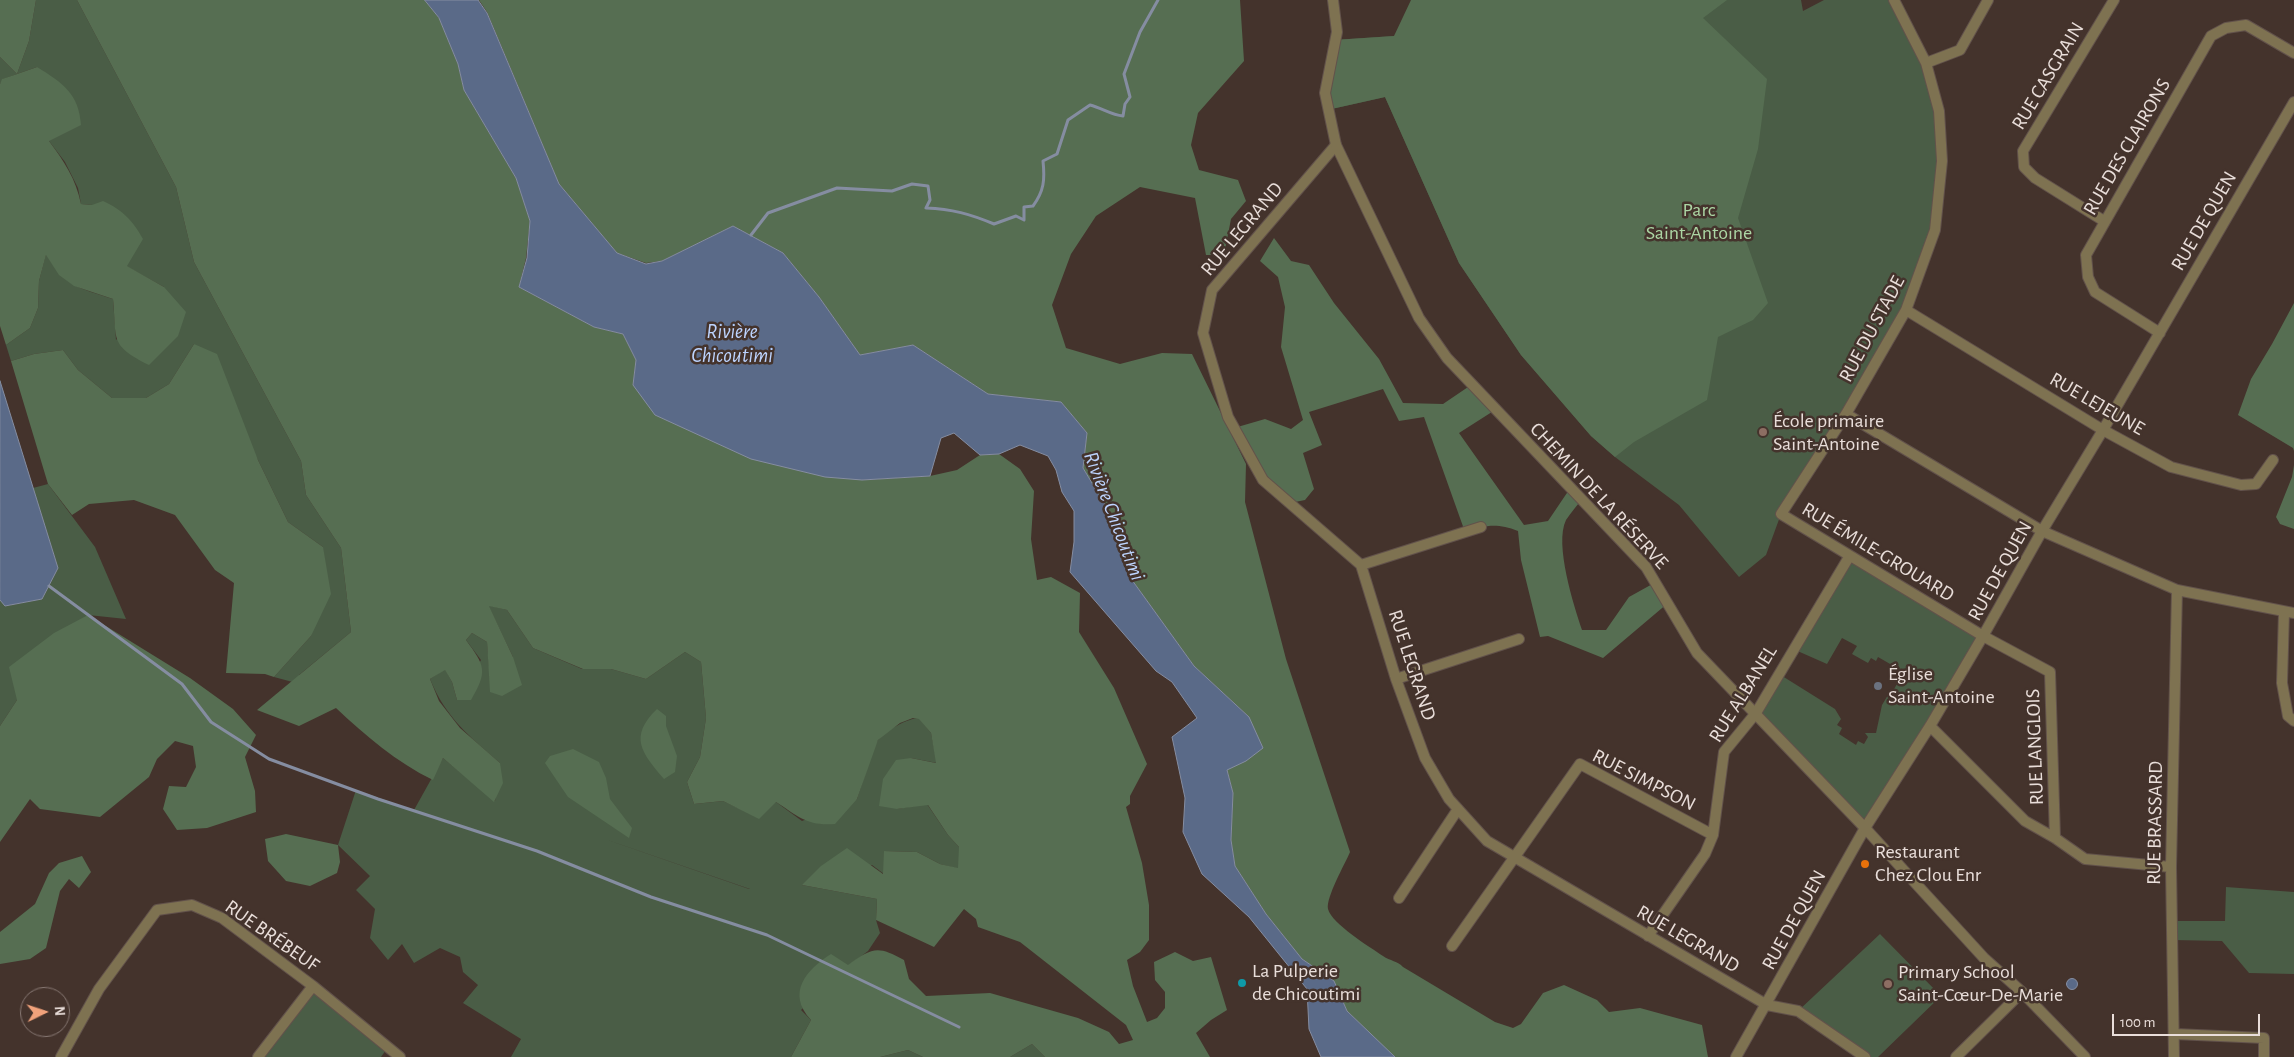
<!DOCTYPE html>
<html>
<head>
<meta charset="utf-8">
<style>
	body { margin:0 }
	#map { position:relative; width:2294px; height:1057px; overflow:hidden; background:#44332c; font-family:"Alegreya Sans",sans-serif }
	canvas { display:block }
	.north { position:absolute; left:20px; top:987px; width:50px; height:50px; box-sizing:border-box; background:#44332c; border:1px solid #867772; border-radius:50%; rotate:86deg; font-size:14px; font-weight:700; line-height:20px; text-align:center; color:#e9deda }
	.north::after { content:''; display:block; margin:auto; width:18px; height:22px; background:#f1a27b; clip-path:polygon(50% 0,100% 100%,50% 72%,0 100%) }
	.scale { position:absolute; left:2112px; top:1014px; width:148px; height:22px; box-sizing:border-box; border:2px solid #e9deda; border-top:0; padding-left:6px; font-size:15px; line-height:18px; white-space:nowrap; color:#e9deda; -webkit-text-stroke:4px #44332c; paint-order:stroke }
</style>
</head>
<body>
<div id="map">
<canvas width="2294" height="1057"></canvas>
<div class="north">N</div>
<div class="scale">100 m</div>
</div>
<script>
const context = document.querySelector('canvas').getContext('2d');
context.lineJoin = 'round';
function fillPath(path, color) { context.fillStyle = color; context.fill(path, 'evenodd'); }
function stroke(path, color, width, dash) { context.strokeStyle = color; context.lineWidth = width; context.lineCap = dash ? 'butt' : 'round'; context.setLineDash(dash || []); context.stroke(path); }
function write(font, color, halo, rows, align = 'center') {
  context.font = font + ' "Alegreya Sans",sans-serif'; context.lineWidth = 5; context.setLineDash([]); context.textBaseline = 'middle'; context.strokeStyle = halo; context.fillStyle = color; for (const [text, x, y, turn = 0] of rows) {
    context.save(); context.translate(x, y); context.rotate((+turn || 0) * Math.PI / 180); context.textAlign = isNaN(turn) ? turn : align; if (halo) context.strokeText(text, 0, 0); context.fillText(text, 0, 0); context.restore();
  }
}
const green = new Path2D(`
	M 36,0 L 77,0 L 176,187 L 194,262 L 301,461 L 306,495 L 341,548 L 351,632 L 299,675 L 300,684 L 274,677 L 311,636 L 323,547 L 288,522 L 258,460 L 194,344 L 169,384 L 146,398 L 112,398 L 78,370 L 63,350 L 34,354 L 11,361 L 6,345 L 30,328 L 38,308 L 39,281 L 46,254 C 67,288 77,287 113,299 L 116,340 L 164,287 L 126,266 L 92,205 L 81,204 L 78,188 L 65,162 L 49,141 L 37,67 L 3,79 L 0,84 L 0,57 L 17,74 L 29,41 Z
	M 1440,0 L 1801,0 L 1803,11 L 1824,0 L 1900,0 L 1942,115 L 1946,176 L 1935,241 L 1926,270 L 1843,414 L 1781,514 L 1766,555 L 1739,577 L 1679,505 L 1615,457 L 1591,436 L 1521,355 L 1459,263 L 1385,97 L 1327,110 L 1334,40 L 1394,36 Z
	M 48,484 L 95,547 L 126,619 L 88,615 L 17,700 L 0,726 L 0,600 L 6,606 L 42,599 L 58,568 L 33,488 Z
	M 1849,557 L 1983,636 L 1865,828 L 1756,713 L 1779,674 L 1835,709 L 1841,719 L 1837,725 L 1842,728 L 1839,734 L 1856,745 L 1858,741 L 1864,744 L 1868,737 L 1865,733 L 1876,733 L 1882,705 L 1888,695 L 1890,696 L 1904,672 L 1878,657 L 1876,661 L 1871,658 L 1868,663 L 1852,654 L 1857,646 L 1842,638 L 1827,664 L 1793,649 Z
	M 488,605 L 507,610 L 533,648 L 582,669 L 611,669 L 646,679 L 685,652 L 701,662 L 706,718 L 700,757 L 687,782 L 694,804 L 723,801 L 738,808 L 776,802 L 802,821 L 857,799 C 862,786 872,749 878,740 C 885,731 908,718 919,718 L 931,733 L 937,763 L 911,758 L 897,809 L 927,804 L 948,835 L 959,847 L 959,869 L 940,864 L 917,852 L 884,851 L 884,874 L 872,865 L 802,885 L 877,899 L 876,920 L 880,933 L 868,951 L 848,966 L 801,1010 L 811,1020 L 791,1057 L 511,1057 L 521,1039 L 463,1003 L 478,985 L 463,972 L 460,957 L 440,948 L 414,963 L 402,944 L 388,960 L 370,938 L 375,909 L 356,890 L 370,876 L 338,845 L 356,790 L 414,810 L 443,758 L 495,801 L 500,763 C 469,736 446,718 430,679 L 445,669 L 452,682 L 457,700 L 481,660 L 466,640 L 472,633 L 487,642 L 491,692 L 513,657 ZM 596,836 L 749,889 L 750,889 Z
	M 2226,887 L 2294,892 L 2294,974 L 2249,973 L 2222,941 L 2173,940 L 2172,921 L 2225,921 Z
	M 1880,934 L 1941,996 L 1878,1057 L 1865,1057 L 1798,1011 Z
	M 310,986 L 388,1047 L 381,1057 L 255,1057 Z
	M 1032,1044 L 1045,1057 L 1010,1057 Z
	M 908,1050 L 923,1057 L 880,1057 Z`);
const forest = new Path2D(`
	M 0,0 L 36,0 L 29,41 L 17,74 L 37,67 C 63,83 79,94 81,125 L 49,141 C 64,161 76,179 81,204 L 92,205 L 103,201 C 123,210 133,221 143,239 L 127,266 L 164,287 L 186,312 L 178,336 L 149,365 C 109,345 117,340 113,299 L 74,286 L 59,275 L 46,255 L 39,281 L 38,308 L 30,328 L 6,345 L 0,326 L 0,84 L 2,79 L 17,74 L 0,57 Z
	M 77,0 L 425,0 L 439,18 L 458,64 L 464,90 L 516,178 L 530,221 L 526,258 L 519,287 L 594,327 L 623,334 L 636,360 L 633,385 L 862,480 L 930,476 L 957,470 L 980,455 L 999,454 L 1020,469 L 1034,491 L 1031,539 L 1037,580 L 1051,577 L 1080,593 L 1079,632 L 1114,688 L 1147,764 L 1130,796 L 1130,804 L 1126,807 L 1142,863 L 1149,905 L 1149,940 L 1140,952 L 1127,960 L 1133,986 L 1147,1022 L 1157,1018 L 1165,1008 L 1165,992 L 1155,980 L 1154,962 L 1175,952 L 1193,961 L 1211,957 L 1227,1010 L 1211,1020 L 1196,1033 L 1210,1057 L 1045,1057 L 1032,1044 L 1010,1057 L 923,1057 L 908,1050 L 880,1057 L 791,1057 L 811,1020 C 786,993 806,970 831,954 L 848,965 C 872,948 877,945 904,960 L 909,979 L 926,996 L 990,993 L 1078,1018 L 1109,1032 L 1119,1044 L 1133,1040 L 1126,1025 L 1020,942 L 978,927 L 976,919 L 964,909 L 934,947 L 876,920 L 877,899 L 802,885 L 821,866 L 847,848 L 883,874 L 884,851 L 917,852 L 940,864 L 958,868 L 959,847 L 948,835 L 928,805 L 897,809 L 879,806 L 883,779 L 896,760 L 911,758 L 936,763 L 931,733 L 919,719 L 913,718 L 900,723 L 878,740 L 857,799 L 835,824 C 807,826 799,817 776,802 L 759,819 L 723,801 L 694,804 L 687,782 L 700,757 L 706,718 L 701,662 L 685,652 L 646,679 L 611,669 L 583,669 L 533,648 L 507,610 L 489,606 L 513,657 L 522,685 L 502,696 L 490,692 L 487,642 L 472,633 L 466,640 C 485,666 488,671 471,700 L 457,700 L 452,682 L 445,670 L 430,679 L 439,701 L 460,728 L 500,763 L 503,783 L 494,802 L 443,758 L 433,780 C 396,762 366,736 336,708 L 299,726 L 257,710 L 351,632 L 341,548 L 306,495 L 301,461 L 194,262 L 176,187 Z
	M 479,0 L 1240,0 L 1244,61 L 1198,113 L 1191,145 L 1199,170 L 1238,180 L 1246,201 L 1231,219 L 1224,255 L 1206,255 L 1195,198 L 1140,187 L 1096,216 L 1071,254 L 1052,305 L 1066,348 L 1120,364 L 1162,353 L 1192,354 L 1246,464 L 1245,502 L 1286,659 L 1350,852 C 1345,864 1326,897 1328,909 C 1332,924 1370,947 1383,956 C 1390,961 1398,961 1403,967 L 1495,1022 L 1513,1028 L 1521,1024 L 1543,993 L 1564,985 L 1597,1000 L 1609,1012 L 1640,1008 L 1702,1025 L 1708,1057 L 1395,1057 L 1389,1052 L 1347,1011 L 1334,981 L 1302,959 L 1266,914 L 1235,866 L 1231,840 L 1233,793 L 1227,769 L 1249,717 L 1194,666 L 1132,580 L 1125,538 L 1083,468 L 1087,433 L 1061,402 L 988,394 L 913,345 L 860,355 L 819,297 L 783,253 L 733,226 L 662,261 L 646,263 L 617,253 L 559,184 L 487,12 Z
	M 1411,0 L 1727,0 L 1703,18 L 1767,79 L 1758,149 L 1738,218 L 1768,303 L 1753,320 L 1718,337 L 1707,400 L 1634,442 L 1615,457 L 1591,436 L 1521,355 L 1459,263 L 1385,97 L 1327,110 L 1334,40 L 1394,36 Z
	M 1274,238 L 1291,261 L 1309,265 L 1334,303 L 1379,359 L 1403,403 L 1443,404 L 1471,385 L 1495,410 L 1459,433 L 1524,525 L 1548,521 L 1571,487 L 1583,498 C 1577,505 1571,513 1566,520 C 1554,544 1574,606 1582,630 L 1606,630 L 1629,597 L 1656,582 L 1668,603 L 1603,658 L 1548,636 L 1540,637 L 1521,560 L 1518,531 C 1497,523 1486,525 1465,532 L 1424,417 L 1399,421 L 1383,389 L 1309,412 L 1322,445 L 1303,453 L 1314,489 L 1305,500 L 1290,503 L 1263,480 L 1234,428 L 1265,419 L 1291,429 L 1303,420 L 1281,347 L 1285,307 L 1278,277 L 1260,261 Z
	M 2294,303 L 2294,451 L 2293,448 L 2238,415 L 2251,379 L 2272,344 Z
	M 194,344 L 217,354 L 258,460 L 288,522 L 323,547 L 331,594 L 311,636 L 274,677 L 265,674 L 226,673 L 234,583 L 215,570 L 175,515 L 134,500 L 89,504 L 72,515 L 48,484 L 11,361 L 34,354 L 63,350 L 78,370 L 112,398 L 146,398 L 169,384 Z
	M 2294,465 L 2294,529 L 2280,524 L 2276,517 L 2292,477 Z
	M 88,615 L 190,678 L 233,709 L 256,735 L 245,757 L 255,791 L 256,812 L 207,828 L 177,830 L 163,809 L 169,786 L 186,787 L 196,767 L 193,746 L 175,741 L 157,759 L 149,777 L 100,817 L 40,809 L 30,799 L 0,842 L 0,726 L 17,700 L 9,667 L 54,633 Z
	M 657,709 L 666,716 L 666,726 L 677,756 L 675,772 L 664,779 C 642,753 628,737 657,709 Z
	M 573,749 L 599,762 L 606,778 L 610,799 L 632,828 L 629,838 L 568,797 L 545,763 L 550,756 Z
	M 286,834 L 338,845 L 340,862 L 337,873 L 310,886 L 286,881 L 268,861 L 265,839 Z
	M 82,856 L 91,872 L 79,888 L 69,879 L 60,891 L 46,948 L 30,959 L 0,964 L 0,932 L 35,904 L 49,873 L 59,863 Z`);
const water = new Path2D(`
	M 425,0 L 478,0 L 487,13 L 559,184 L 617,253 L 646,264 L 662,261 L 733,226 L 783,253 L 819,297 L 860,355 L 913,345 L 988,394 L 1061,402 L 1087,433 L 1083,468 L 1125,538 L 1132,580 L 1194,666 L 1249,717 L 1263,748 L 1246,761 L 1227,770 L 1233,793 L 1231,840 L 1235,866 L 1266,914 L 1302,959 L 1334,981 L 1347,1011 L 1395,1057 L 1321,1057 L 1309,1029 L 1307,989 L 1249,917 L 1202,874 L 1183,832 L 1185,798 L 1172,737 L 1197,718 L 1172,682 L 1156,671 L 1070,572 L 1074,542 L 1074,511 L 1062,492 L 1056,470 L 1048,456 L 1020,445 L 999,454 L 980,455 L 954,433 L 941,438 L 930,476 L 862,480 L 825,477 L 751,459 L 655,415 L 633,385 L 636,360 L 623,334 L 594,327 L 519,287 L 527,258 L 530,221 L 516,178 L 464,90 L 458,64 L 439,18 Z
	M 0,381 L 58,568 L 42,599 L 5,606 L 0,600 Z
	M2066.5 984a5.5 5.5 0 1 1 11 0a5.5 5.5 0 1 1-11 0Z`);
const stream = new Path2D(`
	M 751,235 L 768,213 L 837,188 L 892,191 L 912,184 L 928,186 L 930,200 L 926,208 C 952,209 970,214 994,224 L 1016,216 L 1024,220 L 1024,207 L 1033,206 C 1044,191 1045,180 1043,161 L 1057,154 L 1068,120 L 1090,105 C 1102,108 1111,115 1123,116 L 1125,104 L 1130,97 L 1124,74 L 1140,32 L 1158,0
	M 49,586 L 182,684 L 211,722 L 269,759 L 378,799 L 537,851 L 651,897 L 767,935 L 959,1027`);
const minor = new Path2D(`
	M 1894,0 L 1926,63 L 1939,111 L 1942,161 L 1935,230 L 1906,310 L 1846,414 L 1781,514 L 1983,636 L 2050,672 L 2055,838
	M 1926,63 L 1960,50 L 1988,0
	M 1336,145 L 1212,290 L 1203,333 L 1228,417 L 1263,480 L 1361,565 L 1396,679 L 1425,758 L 1449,799 L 1487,841 L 1767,1005 L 1798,1011 L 1865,1057
	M 2104,221 L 2035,178 L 2024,167 L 2023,151 L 2114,0
	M 1906,310 L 2103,430 L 2171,467 L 2241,485 L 2256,484 L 2273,460
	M 2160,333 L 2095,292 L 2088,277 L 2086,255 L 2211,36 L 2226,28 L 2246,25 L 2294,53
	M 1846,414 L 2042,531 L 2177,590 L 2294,613
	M 1361,565 L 1481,527
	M 2284,612 L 2282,683 L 2288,716 L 2294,721
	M 1396,679 L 1519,639
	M 1930,726 L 2025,821 L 2055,838 L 2085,859 L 2171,867
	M 1399,898 L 1458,809
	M 1648,936 L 1705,854 L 1713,835 L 1724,752 L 1756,713 L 1849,557
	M 1452,946 L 1580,764 L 1713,835
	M 2175,1034 L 2264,1038 L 2264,1057
	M 61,1057 L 99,989 L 157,910 L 192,905 L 222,918 L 313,986 L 400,1057
	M 258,1057 L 313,986
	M 1736,1057 L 1865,828 L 1930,726 L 1983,636 L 2042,531 L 2103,430 L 2294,102
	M 1956,1057 L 2022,992
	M 2174,1057 L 2171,867 L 2177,590`);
const tertiary = new Path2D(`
	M 1333,0 L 1337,32 L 1325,93 L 1336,145 L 1419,318 L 1447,358 L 1646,567 L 1697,653 L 1865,828 L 1984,958 L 2022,992 L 2085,1057`);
const markers = [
	[1763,432,5,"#8d6e63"],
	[1878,686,5,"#6b7280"],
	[1865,864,5,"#e8710a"],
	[1242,983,5,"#0f9aa8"],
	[1888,984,5,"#8d6e63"]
];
const streetNames = [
	["RUE CASGRAIN",2048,76,-59],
	["RUE DES CLAIRONS",2127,147,-60],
	["RUE DE QUEN",2204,221,-60],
	["RUE LEGRAND",1242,229,-50],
	["RUE DU STADE",1872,329,-62],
	["RUE LEJEUNE",2097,404,30],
	["CHEMIN DE LA RÉSERVE",1599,496,47],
	["RUE ÉMILE-GROUARD",1878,552,31],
	["RUE DE QUEN",2000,571,-61],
	["RUE LEGRAND",1412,665,72],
	["RUE ALBANEL",1743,694,-58],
	["RUE LANGLOIS",2035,747,-92],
	["RUE SIMPSON",1644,780,27],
	["RUE BRASSARD",2155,823,-89],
	["RUE DE QUEN",1794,920,-61],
	["RUE BRÉBEUF",272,936,35],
	["RUE LEGRAND",1688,939,30]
];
const parkNames = [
	["Parc",1699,210],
	["Saint-Antoine",1699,233]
];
const poiNames = [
	["École primaire",1773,421],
	["Saint-Antoine",1773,444],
	["Église",1888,674],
	["Saint-Antoine",1888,697],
	["Restaurant",1875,852],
	["Chez Clou Enr",1875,875],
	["La Pulperie",1252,971],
	["de Chicoutimi",1252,994],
	["Primary School",1898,972],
	["Saint-Cœur-De-Marie",1898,995]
];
const waterNames = [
	["Rivière",732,332],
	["Chicoutimi",732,356],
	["Rivière Chicoutimi",1114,516,69]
];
fillPath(green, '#4a5d46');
fillPath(forest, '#566e52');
fillPath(water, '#5a6a88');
stroke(water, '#858da1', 1);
stroke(stream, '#858da1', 3);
stroke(minor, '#62524b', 12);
stroke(tertiary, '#62524b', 12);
stroke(minor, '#7e7251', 10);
stroke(tertiary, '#7e7251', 10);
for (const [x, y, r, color] of markers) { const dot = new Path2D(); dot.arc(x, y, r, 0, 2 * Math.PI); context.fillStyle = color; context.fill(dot); stroke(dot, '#44332c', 2); }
write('20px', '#e9deda', '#44332c', streetNames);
write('20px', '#acd6a4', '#44332c', parkNames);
write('20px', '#e9deda', '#44332c', poiNames, 'left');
write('italic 21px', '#bdd4ff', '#44332c', waterNames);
</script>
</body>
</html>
